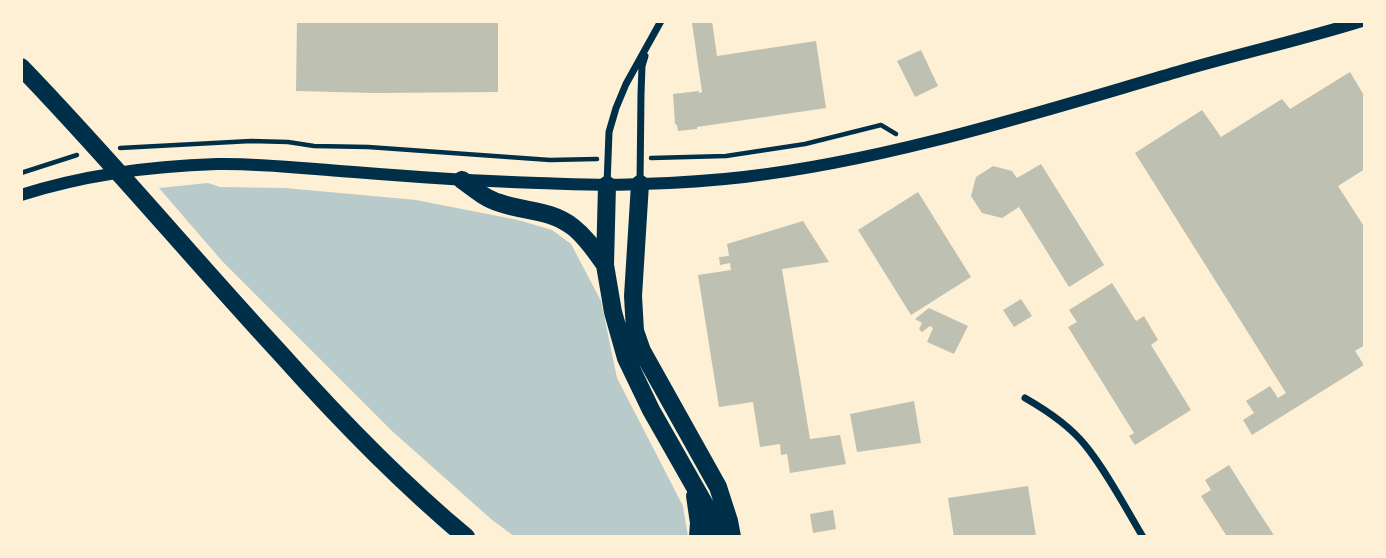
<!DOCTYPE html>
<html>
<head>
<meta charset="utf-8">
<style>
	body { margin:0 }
	#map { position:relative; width:1386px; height:558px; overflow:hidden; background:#fdf0d5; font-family:Spectral,serif }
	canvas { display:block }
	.frame { position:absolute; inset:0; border:23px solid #fdf0d5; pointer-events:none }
</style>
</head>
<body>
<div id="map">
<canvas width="1386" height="558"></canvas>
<div class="frame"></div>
</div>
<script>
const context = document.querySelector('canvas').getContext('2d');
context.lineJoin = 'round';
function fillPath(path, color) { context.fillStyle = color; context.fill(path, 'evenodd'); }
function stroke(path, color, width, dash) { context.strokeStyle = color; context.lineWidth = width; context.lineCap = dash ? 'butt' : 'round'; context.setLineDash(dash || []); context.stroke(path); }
const green = new Path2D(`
	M 208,183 L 220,187 L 285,188 L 416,200 L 518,220 L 552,230 L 571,244 L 601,301 L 617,378 L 683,506 L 688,537 L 515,537 L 491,519 L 392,431 L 222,261 L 159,188 Z`);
const building = new Path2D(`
	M 297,21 L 498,21 L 498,92 L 374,93 L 296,91 Z
	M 699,21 L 712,21 L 717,56 L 816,41 L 826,108 L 697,127 L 697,129 L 678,131 L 677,125 L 675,124 L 673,94 L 699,91 L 699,93 L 702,92 L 692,23 Z
	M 921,50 L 938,86 L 915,97 L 897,61 Z
	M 1350,72 L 1365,97 L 1365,169 L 1338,186 L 1365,228 L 1365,345 L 1355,351 L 1364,365 L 1252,435 L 1243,420 L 1254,413 L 1246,401 L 1270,386 L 1278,398 L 1286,393 L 1135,153 L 1202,110 L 1221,137 L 1282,99 L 1290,109 Z
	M 1041,164 L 1104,265 L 1069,287 L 1019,207 L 1002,218 L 982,213 L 971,196 L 976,177 L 993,166 L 1012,171 L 1017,178 Z
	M 918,192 L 971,277 L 911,315 L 858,230 Z
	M 803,221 L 829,262 L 782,269 L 810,439 L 840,435 L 846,464 L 790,473 L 787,454 L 781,455 L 780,444 L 760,447 L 753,402 L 719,407 L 698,275 L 731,270 L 730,263 L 720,265 L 719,257 L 729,256 L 727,244 Z
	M 1112,283 L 1136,321 L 1144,316 L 1158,340 L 1151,345 L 1191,410 L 1135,445 L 1129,436 L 1134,433 L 1068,327 L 1077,322 L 1069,310 Z
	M 1021,299 L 1032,316 L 1014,327 L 1003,310 Z
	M 929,308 L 968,326 L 954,354 L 927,342 L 933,328 L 930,326 L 922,332 L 919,329 L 922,323 L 915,319 Z
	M 914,401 L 921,443 L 857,452 L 850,414 Z
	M 1229,465 L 1253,503 L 1275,537 L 1222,537 L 1226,535 L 1201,496 L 1211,490 L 1205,480 Z
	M 1028,486 L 1036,536 L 954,537 L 948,498 Z
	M 833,510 L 836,529 L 813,533 L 810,514 Z`);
const path = new Path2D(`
	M 120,148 L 251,141 L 288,142 L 314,146 L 368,147 L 550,160 L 597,159
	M 651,158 L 726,156 L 805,144 L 881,125 L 896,134
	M 21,173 L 77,155`);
const minor = new Path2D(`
	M 640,184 L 641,94 L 642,66 L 645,56
	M 607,185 L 609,132 L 616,108 L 626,84 L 661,21
	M 1025,398 C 1046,410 1069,425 1085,445 C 1107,472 1125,507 1143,537`);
const tertiary = new Path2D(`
	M 21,195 C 84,175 150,166 217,164 C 262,163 308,169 354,172 C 415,177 477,181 538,183 C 573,184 607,186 641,184 C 675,183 710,181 744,177 C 889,160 1036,113 1177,72 C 1238,54 1301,40 1362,21`);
const primary = new Path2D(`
	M 21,67 C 111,160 193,259 281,354 C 339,419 399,481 466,537
	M 462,180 C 474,189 486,199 500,203 C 525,212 550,209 573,227 C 586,237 595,251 605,265
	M 640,184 L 633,296 L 635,331 L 642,351 L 718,487 L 729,521 L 732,537
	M 607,185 L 605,265 L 613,312 L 626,358 L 651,410 L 713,519 L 715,537
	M 695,496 L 699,523 L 698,537`);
fillPath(green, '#b9caca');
fillPath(building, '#bec0b2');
stroke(path, '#003049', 4.5);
stroke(minor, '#003049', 7);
stroke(tertiary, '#003049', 12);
stroke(primary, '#003049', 18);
</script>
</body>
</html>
